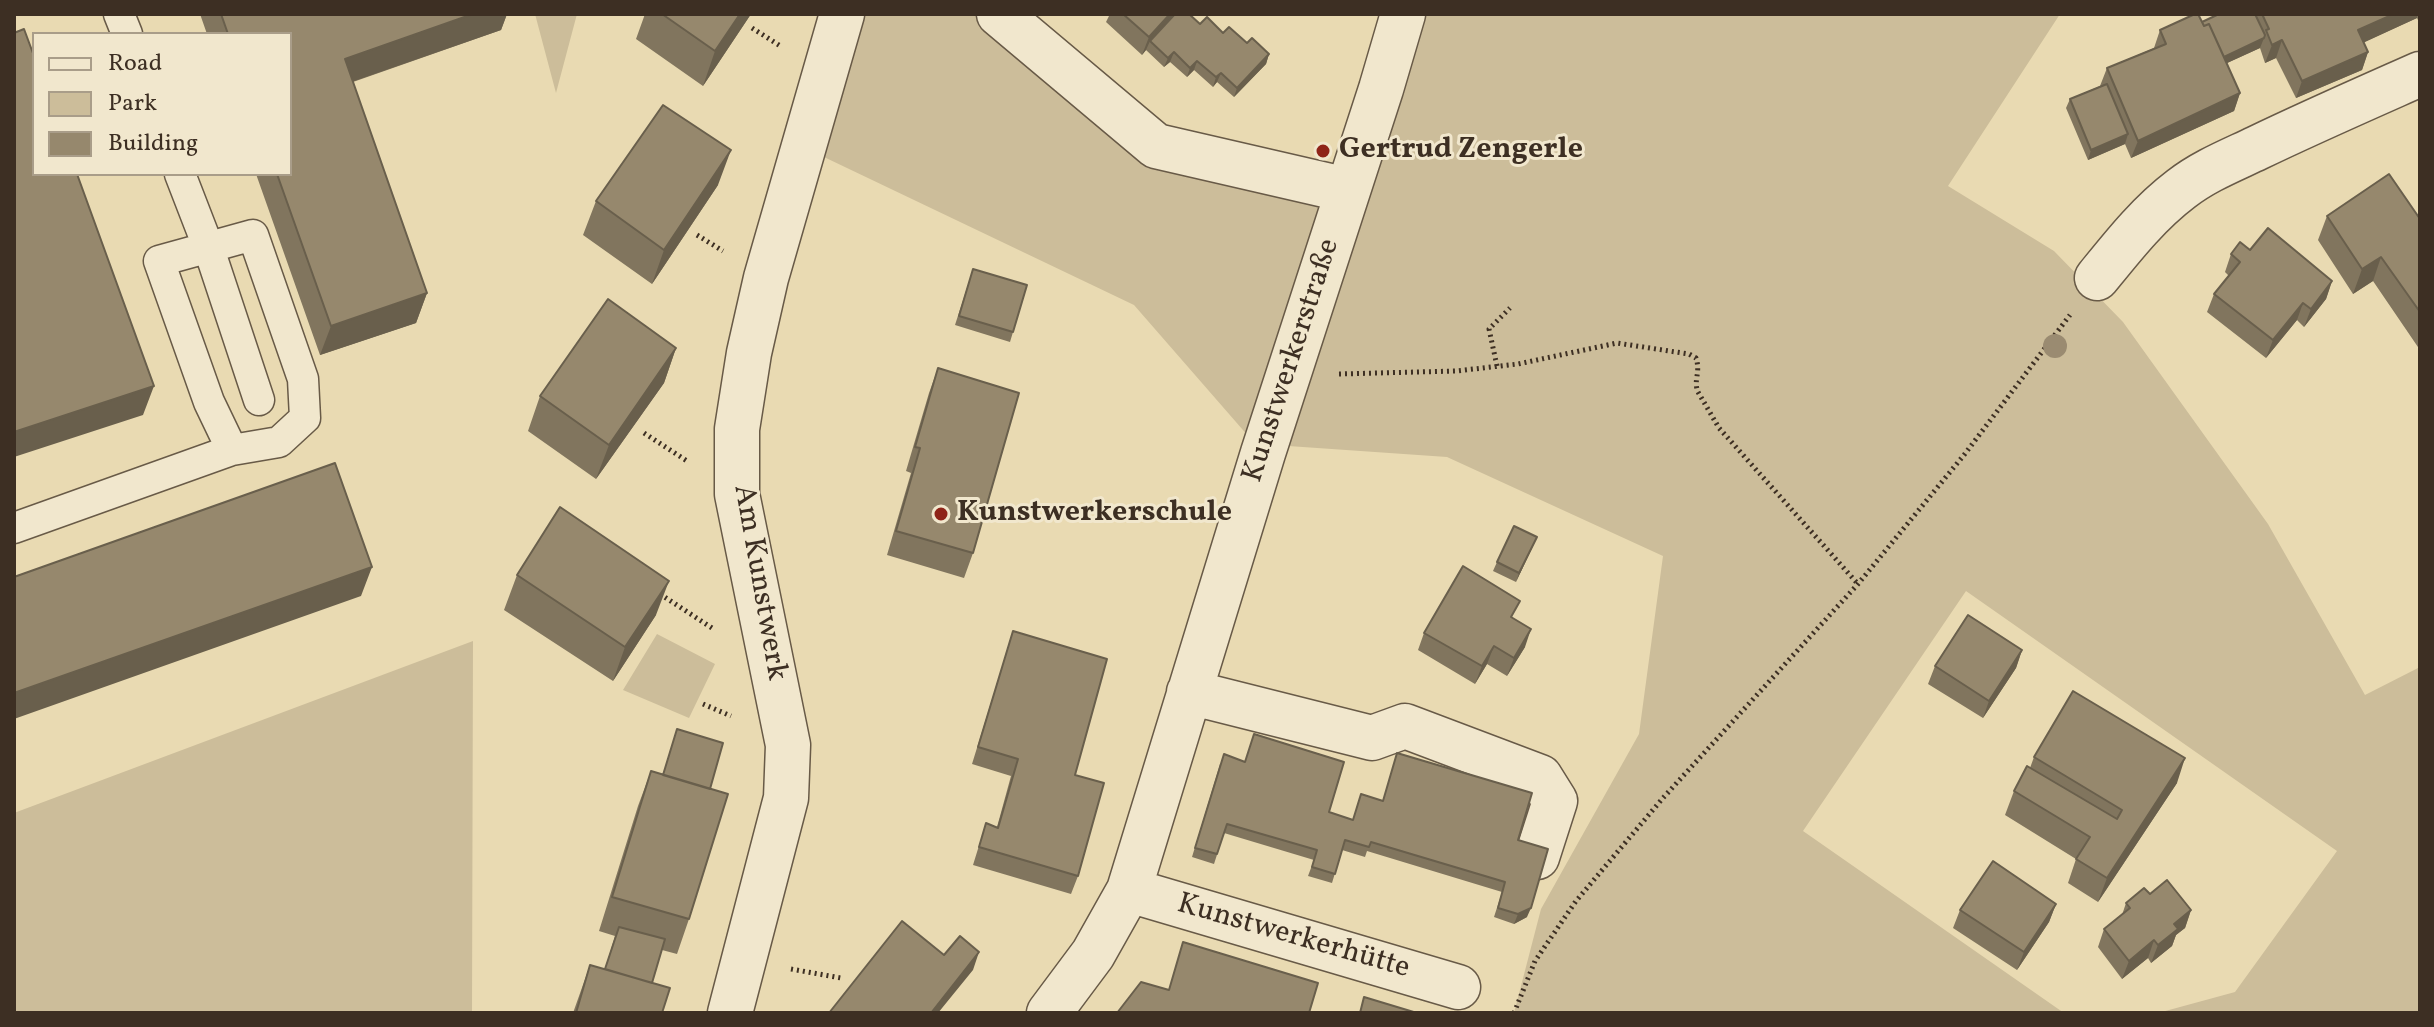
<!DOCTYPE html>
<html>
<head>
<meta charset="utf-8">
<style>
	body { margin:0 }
	#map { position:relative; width:2434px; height:1027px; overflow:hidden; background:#e9dab2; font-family:Vollkorn,serif }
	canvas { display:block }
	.frame { position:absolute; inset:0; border:16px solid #3d2f23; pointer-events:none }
	.legend { position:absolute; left:32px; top:32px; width:260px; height:144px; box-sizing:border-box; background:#f1e7cd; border:2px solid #a99d89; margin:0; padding:10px 14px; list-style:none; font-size:24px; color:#3d2f23 }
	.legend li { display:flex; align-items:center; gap:16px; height:40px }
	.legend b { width:40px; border:2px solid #a99d89 }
</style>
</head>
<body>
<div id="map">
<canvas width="2434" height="1027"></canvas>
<div class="frame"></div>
<ul class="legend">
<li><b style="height:10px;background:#f1e7cd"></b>Road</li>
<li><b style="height:22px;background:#ccbd9a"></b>Park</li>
<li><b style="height:22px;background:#96886d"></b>Building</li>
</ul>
</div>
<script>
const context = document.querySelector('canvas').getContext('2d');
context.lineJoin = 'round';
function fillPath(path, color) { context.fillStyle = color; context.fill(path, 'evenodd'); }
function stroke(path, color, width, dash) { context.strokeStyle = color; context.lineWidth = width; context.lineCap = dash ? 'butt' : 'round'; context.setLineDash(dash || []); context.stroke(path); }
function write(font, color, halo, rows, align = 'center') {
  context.font = font + ' Vollkorn,serif'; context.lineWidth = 6; context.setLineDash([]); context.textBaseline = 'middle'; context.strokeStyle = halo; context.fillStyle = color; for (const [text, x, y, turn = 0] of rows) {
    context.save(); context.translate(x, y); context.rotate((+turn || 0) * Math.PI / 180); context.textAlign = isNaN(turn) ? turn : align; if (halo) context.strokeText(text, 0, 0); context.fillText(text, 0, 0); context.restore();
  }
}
const green = new Path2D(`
	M 535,14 L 577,14 L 556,93 Z
	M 850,14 L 1004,14 L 1172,150 L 1337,197 L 1263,453 L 1134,305 L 803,147 Z
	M 1414,14 L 2060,14 L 1948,186 L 2054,251 L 2123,322 L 2268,524 L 2365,695 L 2420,667 L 2420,1013 L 2158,1013 L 2235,992 L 2337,851 L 1966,591 L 1803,831 L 2064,1013 L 1514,1013 L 1541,909 L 1639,734 L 1663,556 L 1447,457 L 1274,445 Z
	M 657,634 L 715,664 L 689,718 L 623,690 Z
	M 473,641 L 472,1013 L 14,1013 L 14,813 Z`);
const path = new Path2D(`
	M 752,28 L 782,47
	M 697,235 L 723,251
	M 1497,366 L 1489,329 L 1510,308
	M 1339,374 L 1456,371 L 1518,364 L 1617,343 L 1689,354 L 1696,358 C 1701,373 1693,380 1698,392 L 1719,428 L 1858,584
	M 644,433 L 687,461
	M 660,594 L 712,628
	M 703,704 L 731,716
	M 791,969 L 841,978
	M 1514,1013 L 1535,961 L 1576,901 L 1663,798 L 1858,584 L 1964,455 L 2070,315`);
const lane = new Path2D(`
	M 119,14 L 127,34
	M 180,174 L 209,249 L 259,400
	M 253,235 L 303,379 L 305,418 L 279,442 L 232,450 L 209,402 L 159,261 Z
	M 14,528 L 232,450`);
const street = new Path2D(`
	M 999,14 L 1156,146 L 1347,190
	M 2097,278 C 2123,246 2148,214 2181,189 C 2204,171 2232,160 2257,148 C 2311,122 2366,98 2420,74
	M 1189,692 L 1372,738 L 1405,726 L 1540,777 L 1555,801 L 1537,857
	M 1129,890 L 1458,987
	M 730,1013 L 786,798 L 788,745 L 737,494 L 737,429 L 749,353 L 766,278 L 842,14
	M 1049,1013 L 1093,954 L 1129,890 L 1263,453 L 1381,89 L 1403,14`);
const trees = [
	[2055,346]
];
const wall = new Path2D(`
	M 200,14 L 507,14 L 501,30 L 353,82 L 427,293 L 416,323 L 320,355 L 256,174 L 290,174 L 290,34 L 207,34 Z
	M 645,14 L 751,14 L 703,86 L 636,39 Z
	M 1110,14 L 1189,14 L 1200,24 L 1247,43 L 1269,54 L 1266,64 L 1234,97 L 1217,82 L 1213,87 L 1194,70 L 1187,77 L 1170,62 L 1164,67 L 1146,50 L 1142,55 L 1106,22 Z
	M 2219,14 L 2420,14 L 2420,24 L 2417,18 L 2364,42 L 2368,52 L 2362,70 L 2296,98 L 2276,58 L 2265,63 L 2260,48 L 2227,63 L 2240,93 L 2234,111 L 2131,158 L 2125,144 L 2088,160 L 2066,108 L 2070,99 L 2100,86 L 2107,68 L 2154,48 L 2160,30 L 2202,22 Z
	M 718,185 L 652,284 L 583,235 L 596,201 Z
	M 2327,216 L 2420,219 L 2420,350 L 2373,281 L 2353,294 L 2318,240 Z
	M 2250,250 L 2332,281 L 2326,299 L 2304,327 L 2297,320 L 2266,358 L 2207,312 L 2214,294 L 2229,276 L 2225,272 L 2231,254 Z
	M 973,269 L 1013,332 L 1010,342 L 955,325 Z
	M 676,348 L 664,383 L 596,479 L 528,431 L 540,396 Z
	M 938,368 L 973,553 L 964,578 L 887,555 L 911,473 L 906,471 L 929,393 Z
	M 1537,537 L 1516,582 L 1493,571 L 1497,562 Z
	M 517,575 L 656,615 L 613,681 L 504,610 Z
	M 1513,619 L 1525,647 L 1507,676 L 1487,664 L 1475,684 L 1418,650 L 1424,633 Z
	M 1013,631 L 1078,876 L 1071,894 L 973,865 L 986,823 L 997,827 L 1011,776 L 972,764 Z
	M 2022,650 L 2016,668 L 1983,718 L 1928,684 L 1935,666 Z
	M 677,729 L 709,789 L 689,919 L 677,954 L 662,950 L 652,983 L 662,1013 L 573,1013 L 590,965 L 605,969 L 615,936 L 599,931 L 638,806 L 651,771 L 663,775 Z
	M 2034,757 L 2177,783 L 2098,902 L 2068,883 L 2076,859 L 2005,815 L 2014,791 L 2030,768 Z
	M 1220,764 L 1329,812 L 1352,820 L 1518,840 L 1527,917 L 1514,924 L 1494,917 L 1502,892 L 1367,851 L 1365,857 L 1342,850 L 1332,883 L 1308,876 L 1314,860 L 1224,833 L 1214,864 L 1192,857 Z
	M 2150,894 L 2191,910 L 2185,928 L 2176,935 L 2172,946 L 2151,963 L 2148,958 L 2122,979 L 2098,947 L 2104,929 L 2122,915 L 2126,903 Z
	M 2056,904 L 2049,922 L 2017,970 L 1953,928 L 1960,910 Z`);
const shadedWall = new Path2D(`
	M 473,14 L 507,14 L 501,30 L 334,88 L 345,59 Z
	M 740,14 L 751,14 L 703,86 L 715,51 Z
	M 1170,14 L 1181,14 L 1150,41 L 1146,50 L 1142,55 L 1149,37 Z
	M 2394,14 L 2418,14 L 2417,18 L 2352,48 L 2358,30 Z
	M 2264,38 L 2260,48 L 2214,69 L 2218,60 Z
	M 2282,40 L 2276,58 L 2265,63 L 2272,45 Z
	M 1174,52 L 1170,62 L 1164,67 L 1168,58 Z
	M 2368,52 L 2362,70 L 2296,98 L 2302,81 Z
	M 1269,54 L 1266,64 L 1234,97 L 1237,88 Z
	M 1197,61 L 1194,70 L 1187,77 L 1190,68 Z
	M 1221,73 L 1217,82 L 1213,87 L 1216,77 Z
	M 2240,93 L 2234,111 L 2131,158 L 2138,141 Z
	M 2128,134 L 2125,144 L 2088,160 L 2091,150 Z
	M 731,150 L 718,185 L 652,284 L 664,250 Z
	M 2381,257 L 2373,281 L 2353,294 L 2362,269 Z
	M 2332,281 L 2326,299 L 2304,327 L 2311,309 Z
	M 427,293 L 416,323 L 320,355 L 331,326 Z
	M 2303,303 L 2297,320 L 2266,358 L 2273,340 Z
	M 676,348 L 664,383 L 596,479 L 609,445 Z
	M 154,386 L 143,415 L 14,457 L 14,432 Z
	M 1537,537 L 1533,546 L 1516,582 L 1519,573 Z
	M 372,567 L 361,596 L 14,719 L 14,693 Z
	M 669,581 L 656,615 L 613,681 L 625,647 Z
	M 1531,629 L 1525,647 L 1507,676 L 1514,658 Z
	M 1494,646 L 1487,664 L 1475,684 L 1482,666 Z
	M 2022,650 L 2016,668 L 1983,718 L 1989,701 Z
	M 2185,758 L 2177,783 L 2098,902 L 2107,878 Z
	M 2056,904 L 2049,922 L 2017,970 L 2024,952 Z
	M 1531,908 L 1527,917 L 1514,924 L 1518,914 Z
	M 2191,910 L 2185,928 L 2176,935 L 2172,946 L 2151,963 L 2158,945 L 2174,924 Z
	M 2154,940 L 2148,958 L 2122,979 L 2129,961 Z
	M 979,952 L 973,970 L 938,1013 L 931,1013 Z`);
const building = new Path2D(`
	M 221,14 L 473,14 L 345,59 L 427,293 L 331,326 L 277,174 L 290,174 L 290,34 L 228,34 Z
	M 662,14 L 740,14 L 715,51 Z
	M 1123,14 L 1170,14 L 1149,37 Z
	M 1175,14 L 1189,14 L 1200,24 L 1207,17 L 1223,33 L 1229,27 L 1247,43 L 1252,38 L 1269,54 L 1237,88 L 1221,73 L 1216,77 L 1197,61 L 1190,68 L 1174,52 L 1168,58 L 1150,41 Z
	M 2195,14 L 2198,14 L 2204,26 L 2209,24 L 2240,93 L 2138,141 L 2107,68 L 2166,44 L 2160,30 Z
	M 2219,14 L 2255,14 L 2265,35 L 2264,38 L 2224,57 L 2209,24 L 2204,26 L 2202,22 Z
	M 2262,14 L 2394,14 L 2358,30 L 2368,52 L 2302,81 L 2282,40 L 2272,45 L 2266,30 L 2269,29 Z
	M 24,29 L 34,56 L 34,174 L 77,174 L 154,386 L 14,432 L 14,33 Z
	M 2107,84 L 2128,134 L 2091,150 L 2070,99 Z
	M 663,105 L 731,150 L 664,250 L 596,201 Z
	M 2389,174 L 2420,219 L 2420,312 L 2381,257 L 2362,269 L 2327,216 Z
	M 2268,228 L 2332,281 L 2311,309 L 2303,303 L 2273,340 L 2214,294 L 2240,262 L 2231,254 L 2240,242 L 2250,250 Z
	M 973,269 L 1027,285 L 1013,332 L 959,316 Z
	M 608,299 L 676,348 L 609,445 L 540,396 Z
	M 938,368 L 1019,393 L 973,553 L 896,531 L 920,448 L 915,447 Z
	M 335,463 L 372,567 L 14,693 L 14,577 Z
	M 560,507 L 669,581 L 625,647 L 517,575 Z
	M 1514,526 L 1537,537 L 1519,573 L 1497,562 Z
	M 1463,566 L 1520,601 L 1511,617 L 1531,629 L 1514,658 L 1494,646 L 1482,666 L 1424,633 Z
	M 1968,615 L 2022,650 L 1989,701 L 1935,666 Z
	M 1013,631 L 1107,659 L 1075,775 L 1104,783 L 1078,876 L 979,847 L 986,823 L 998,828 L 1018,759 L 978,747 Z
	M 2073,691 L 2185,758 L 2107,878 L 2076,859 L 2090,837 L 2014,791 L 2027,766 L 2117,819 L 2122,810 L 2034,757 Z
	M 677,729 L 723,743 L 710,789 L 663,775 Z
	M 1254,734 L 1344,762 L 1329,812 L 1353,820 L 1361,794 L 1383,801 L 1397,753 L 1532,793 L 1518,840 L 1548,849 L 1531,908 L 1518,914 L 1498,908 L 1505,882 L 1371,842 L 1369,847 L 1345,840 L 1335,874 L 1312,867 L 1317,850 L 1227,824 L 1217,854 L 1195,848 L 1224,754 L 1245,762 Z
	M 651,771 L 728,794 L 689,919 L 612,897 Z
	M 1993,861 L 2056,904 L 2024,952 L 1960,910 Z
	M 2167,880 L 2191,910 L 2174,924 L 2178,929 L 2158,945 L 2154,940 L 2129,961 L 2104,929 L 2130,908 L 2126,903 L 2144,888 L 2150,894 Z
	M 902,921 L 944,955 L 960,936 L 979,952 L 931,1013 L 829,1013 Z
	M 619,927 L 665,939 L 652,983 L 605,969 Z
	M 1183,942 L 1318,983 L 1309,1013 L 1117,1013 L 1141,982 L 1169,990 Z
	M 590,965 L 670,988 L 662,1013 L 576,1013 Z
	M 1364,997 L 1417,1013 L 1360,1013 Z`);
const markers = [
	[1323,151,8,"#8f2418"],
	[941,514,8,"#8f2418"]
];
const poiNames = [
	["Gertrud Zengerle",1339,151],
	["Kunstwerkerschule",957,514]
];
const streetNames = [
	["Kunstwerkerstraße",1293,361,-72],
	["Am Kunstwerk",758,583,80],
	["Kunstwerkerhütte",1293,938,16]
];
fillPath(green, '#ccbd9a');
stroke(lane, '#685a47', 33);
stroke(street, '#685a47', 47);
stroke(path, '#3d2f23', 5, [2, 4]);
stroke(lane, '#f1e7cd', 30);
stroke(street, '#f1e7cd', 44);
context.fillStyle = '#9a8b71';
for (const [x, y] of trees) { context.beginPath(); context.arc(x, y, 12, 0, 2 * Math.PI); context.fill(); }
fillPath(wall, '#81755e');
fillPath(shadedWall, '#695f4c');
fillPath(building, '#96886d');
stroke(building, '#695f4c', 2);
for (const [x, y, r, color] of markers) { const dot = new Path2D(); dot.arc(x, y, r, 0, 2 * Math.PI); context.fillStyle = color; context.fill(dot); stroke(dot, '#f1e7cd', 3); }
write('bold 30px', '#3d2f23', '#f1e7cd', poiNames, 'left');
write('30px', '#3d2f23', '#f1e7cd', streetNames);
</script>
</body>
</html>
